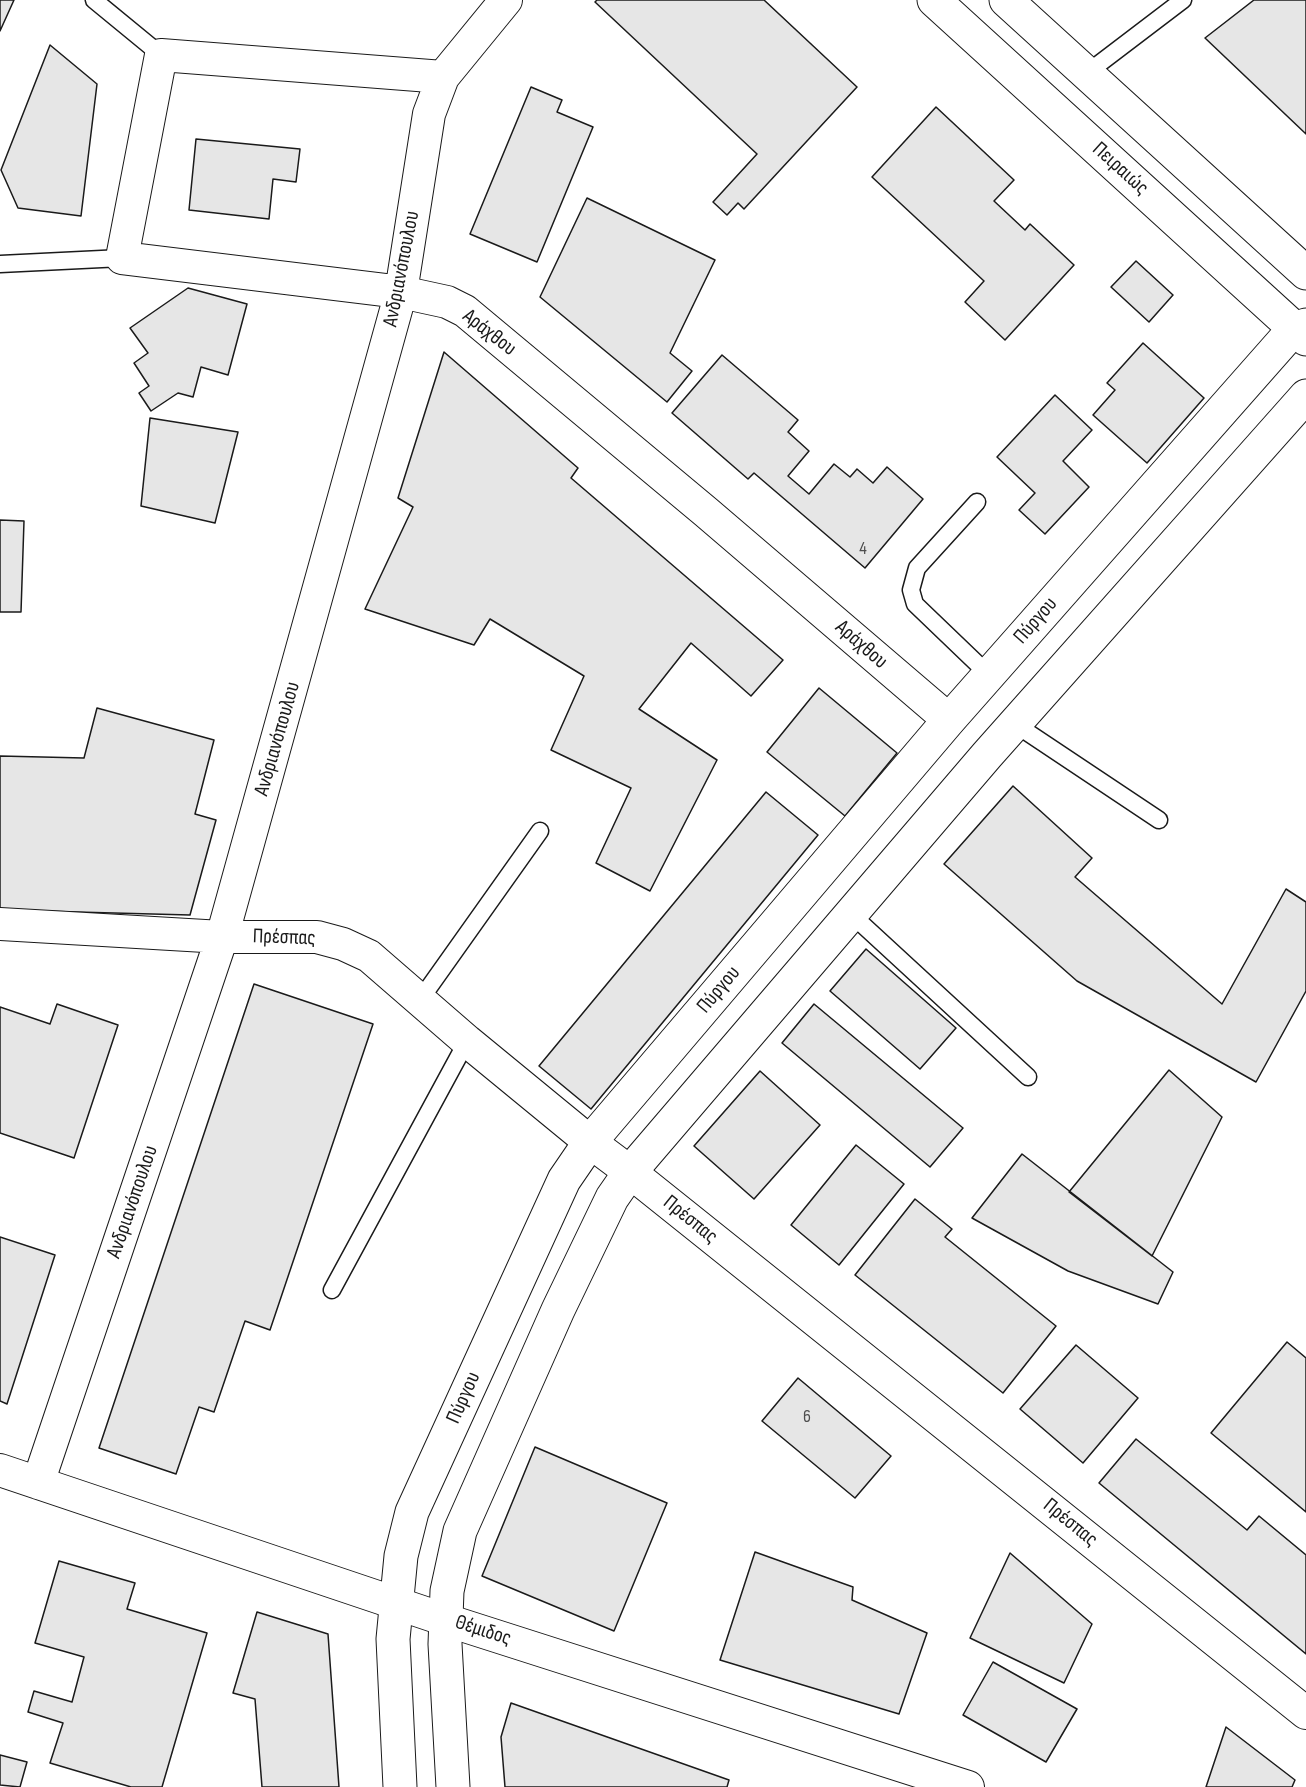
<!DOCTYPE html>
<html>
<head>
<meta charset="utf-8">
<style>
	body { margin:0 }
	canvas { display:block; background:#fff }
</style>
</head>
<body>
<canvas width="1306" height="1787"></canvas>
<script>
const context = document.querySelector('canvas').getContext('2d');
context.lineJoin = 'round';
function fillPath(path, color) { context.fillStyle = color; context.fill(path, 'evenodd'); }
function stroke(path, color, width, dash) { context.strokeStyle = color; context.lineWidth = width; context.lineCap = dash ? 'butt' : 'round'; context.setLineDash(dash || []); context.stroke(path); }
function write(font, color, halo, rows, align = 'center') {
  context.font = font + ' "Sofia Sans Condensed",sans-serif'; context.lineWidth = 4.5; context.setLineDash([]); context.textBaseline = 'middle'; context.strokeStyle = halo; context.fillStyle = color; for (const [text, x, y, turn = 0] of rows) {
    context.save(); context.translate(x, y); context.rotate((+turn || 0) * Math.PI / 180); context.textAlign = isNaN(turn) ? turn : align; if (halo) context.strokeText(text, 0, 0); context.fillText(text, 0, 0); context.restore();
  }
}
const building = new Path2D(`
	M 0,0 L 14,0 L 0,31 Z
	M 597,0 L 764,0 L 857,87 L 744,209 L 738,203 L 727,215 L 713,202 L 757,154 L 595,2 Z
	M 1254,0 L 1306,0 L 1306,134 L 1205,38 Z
	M 50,45 L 97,84 L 81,216 L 18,208 L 1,170 Z
	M 531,87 L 562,100 L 557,112 L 593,127 L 537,262 L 470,234 Z
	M 936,107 L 1014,180 L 994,201 L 1025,230 L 1030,224 L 1074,265 L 1005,340 L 965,302 L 984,281 L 872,177 Z
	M 196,139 L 300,149 L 296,182 L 273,179 L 269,219 L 189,210 Z
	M 587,198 L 715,260 L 670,353 L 692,371 L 667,402 L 540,297 Z
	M 1136,261 L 1173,295 L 1149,322 L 1111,287 Z
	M 188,288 L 247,304 L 228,375 L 201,367 L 193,397 L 178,393 L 151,411 L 139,393 L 149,386 L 134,363 L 148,353 L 130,328 Z
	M 1143,343 L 1204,398 L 1147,463 L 1093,415 L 1115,390 L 1107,383 Z
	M 444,352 L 578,468 L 571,478 L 783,660 L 751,696 L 691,643 L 639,709 L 717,760 L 650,891 L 596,863 L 631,788 L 551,750 L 584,676 L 490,619 L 474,645 L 365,609 L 413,507 L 398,498 Z
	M 722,355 L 798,420 L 788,432 L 809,451 L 788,476 L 809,494 L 834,464 L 850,477 L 857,469 L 873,483 L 887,467 L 923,499 L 865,568 L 754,473 L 748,479 L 672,413 Z
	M 1055,395 L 1092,430 L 1063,461 L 1089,487 L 1045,534 L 1019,510 L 1035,493 L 997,457 Z
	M 150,418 L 238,432 L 215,523 L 141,506 Z
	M 0,520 L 24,521 L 21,612 L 0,612 Z
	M 819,688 L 897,753 L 845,816 L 767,752 Z
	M 97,708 L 214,740 L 195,814 L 216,820 L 190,915 L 0,910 L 0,756 L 84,758 Z
	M 1013,786 L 1092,858 L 1075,877 L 1222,1004 L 1286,889 L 1306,902 L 1306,991 L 1256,1082 L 1077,981 L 944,864 Z
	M 766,792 L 818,835 L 591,1109 L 539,1066 Z
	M 866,949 L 956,1028 L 920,1069 L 830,991 Z
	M 254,984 L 373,1024 L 270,1330 L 245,1321 L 214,1412 L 199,1407 L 176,1474 L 99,1448 Z
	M 57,1004 L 118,1025 L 74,1158 L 0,1133 L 0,1007 L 50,1024 Z
	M 814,1004 L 963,1128 L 930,1167 L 782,1043 Z
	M 1169,1070 L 1222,1117 L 1152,1256 L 1069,1192 Z
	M 760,1071 L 820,1125 L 754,1199 L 694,1146 Z
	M 856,1145 L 904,1184 L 839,1265 L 791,1225 Z
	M 1022,1154 L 1173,1272 L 1158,1304 L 1068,1271 L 972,1218 Z
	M 915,1199 L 952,1229 L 945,1237 L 1056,1326 L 1003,1393 L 855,1275 Z
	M 0,1237 L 55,1255 L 7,1404 L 0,1401 Z
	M 1287,1342 L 1306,1358 L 1306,1512 L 1211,1433 Z
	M 1076,1345 L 1138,1398 L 1083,1463 L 1020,1409 Z
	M 798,1378 L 891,1456 L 855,1498 L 762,1421 Z
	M 1136,1439 L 1247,1530 L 1259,1516 L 1306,1555 L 1306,1654 L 1099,1483 Z
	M 535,1447 L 667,1503 L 614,1631 L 482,1576 Z
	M 755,1552 L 853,1587 L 852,1600 L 927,1633 L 899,1714 L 720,1660 Z
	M 1010,1553 L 1092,1624 L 1064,1683 L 970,1638 Z
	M 59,1561 L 135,1583 L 127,1609 L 207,1633 L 162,1787 L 131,1787 L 50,1763 L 63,1723 L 28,1712 L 34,1691 L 72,1702 L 84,1657 L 35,1643 Z
	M 257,1612 L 328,1634 L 339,1787 L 262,1787 L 255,1699 L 233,1693 Z
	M 993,1662 L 1077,1709 L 1046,1762 L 963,1715 Z
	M 511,1703 L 729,1780 L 727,1787 L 505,1787 L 501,1737 Z
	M 1226,1727 L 1295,1780 L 1292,1787 L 1206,1787 Z
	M 0,1755 L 27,1762 L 20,1787 L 0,1785 Z`);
const service = new Path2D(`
	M 94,0 L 161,55
	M 1087,73 L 1183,0
	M 0,264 L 122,258
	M 977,502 L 917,568 L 911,590 L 915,604 L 989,675
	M 1015,724 L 1159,820
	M 851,914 L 1028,1077
	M 420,1000 L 540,831
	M 332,1290 L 467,1041`);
const minor = new Path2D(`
	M 443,77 L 161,55 L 122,258 L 401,292 L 447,302 L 465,311 L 706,512 L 949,720
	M 0,924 L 222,937 L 317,937 L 343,944 L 369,956 L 467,1041 L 590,1142 L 630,1172 L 1306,1713
	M 0,1470 L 446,1620 L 968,1787
	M 38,1483 L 222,937 L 401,292 L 429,114 L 443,77 L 506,0`);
const tertiary = new Path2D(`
	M 400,1787 L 393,1639 L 401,1556 L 412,1512 L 564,1180 L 590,1142 L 949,720 L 1294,329 L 1306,325
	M 453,1787 L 445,1644 L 447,1591 L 460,1531 L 558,1310 L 612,1198 L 630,1172 L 987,755 L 1306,396`);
const primary = new Path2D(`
	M 934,0 L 1306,339
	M 1006,0 L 1306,273`);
const numberNames = [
	["4",863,549],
	["6",807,1417]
];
const streetNames = [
	["Πειραιώς",1120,169,42],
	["Ανδριανόπουλου",402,269,-79],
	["Αράχθου",489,333,38],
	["Πύργου",1036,621,-49],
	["Αράχθου",861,645,41],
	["Ανδριανόπουλου",278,739,-74],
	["Πρέσπας",284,938,2],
	["Πύργου",719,990,-50],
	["Ανδριανόπουλου",133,1202,-71],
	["Πρέσπας",690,1220,39],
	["Πύργου",464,1398,-66],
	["Πρέσπας",1070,1523,39],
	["Θέμιδος",483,1631,18]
];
fillPath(building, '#e6e6e6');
stroke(building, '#1a1a1a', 1.5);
stroke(service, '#1a1a1a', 19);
stroke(minor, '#1a1a1a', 34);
stroke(tertiary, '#1a1a1a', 35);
stroke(primary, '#1a1a1a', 35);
stroke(service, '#fff', 16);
stroke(minor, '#fff', 32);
stroke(tertiary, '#fff', 33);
stroke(primary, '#fff', 33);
write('18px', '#4d4d4d', null, numberNames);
write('21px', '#1a1a1a', '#fff', streetNames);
</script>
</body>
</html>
